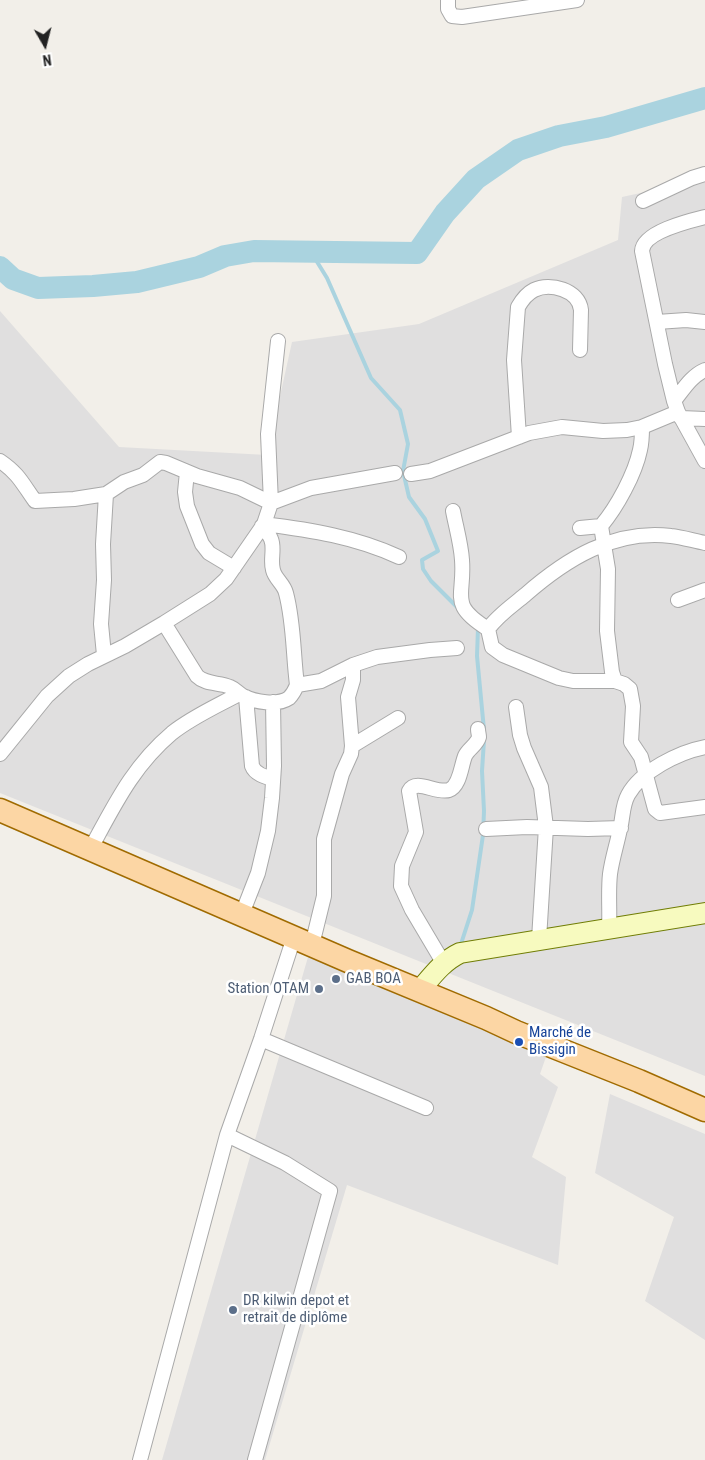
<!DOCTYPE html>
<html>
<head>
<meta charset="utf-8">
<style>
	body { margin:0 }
	#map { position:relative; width:705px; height:1460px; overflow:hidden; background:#f2efe9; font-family:"Roboto Condensed",sans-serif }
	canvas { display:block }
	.north { position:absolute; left:20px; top:20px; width:50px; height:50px; -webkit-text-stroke:4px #fff; paint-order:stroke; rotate:172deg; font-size:14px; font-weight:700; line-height:20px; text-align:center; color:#222 }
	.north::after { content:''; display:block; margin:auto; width:18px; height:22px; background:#222; clip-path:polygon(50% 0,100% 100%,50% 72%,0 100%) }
</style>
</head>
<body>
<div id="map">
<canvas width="705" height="1460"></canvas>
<div class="north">N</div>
</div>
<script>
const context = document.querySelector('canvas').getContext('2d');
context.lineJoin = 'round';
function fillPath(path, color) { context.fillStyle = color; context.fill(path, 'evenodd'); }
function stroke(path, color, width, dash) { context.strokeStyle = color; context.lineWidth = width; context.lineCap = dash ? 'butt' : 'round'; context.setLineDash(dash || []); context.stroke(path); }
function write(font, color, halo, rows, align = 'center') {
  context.font = font + ' "Roboto Condensed",sans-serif'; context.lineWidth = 5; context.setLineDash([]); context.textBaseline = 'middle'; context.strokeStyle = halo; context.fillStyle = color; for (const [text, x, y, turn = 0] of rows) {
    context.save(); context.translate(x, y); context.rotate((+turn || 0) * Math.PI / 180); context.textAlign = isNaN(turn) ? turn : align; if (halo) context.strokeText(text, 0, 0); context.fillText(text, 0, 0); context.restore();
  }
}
const residential = new Path2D(`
	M 705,179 L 705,1076 L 0,793 L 0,311 L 119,447 L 267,455 L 292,342 L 419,324 L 618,240 L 622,197 Z
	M 308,957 L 547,1054 L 540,1074 L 558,1087 L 532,1157 L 566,1177 L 558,1265 L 347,1185 L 265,1460 L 162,1460 Z
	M 610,1094 L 705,1134 L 705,1340 L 645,1301 L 674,1217 L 595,1173 Z`);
const stream = new Path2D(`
	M 311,252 L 327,278 L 371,378 L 400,410 L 408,444 L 403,471 L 409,497 L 425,519 L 438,551 L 422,560 L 423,569 L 431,581 L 459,609
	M 478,628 L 477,656 L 484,730
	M 460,947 L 472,910 L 483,835 L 484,811 L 482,771 L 484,740`);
const river = new Path2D(`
	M 0,267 L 13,279 L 38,288 L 93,286 L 137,282 L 199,267 L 225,256 L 254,251 L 417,253 L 445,213 L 476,179 L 518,150 L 559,136 L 606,127 L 705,98`);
const street = new Path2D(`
	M 448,0 L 448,9 L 452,16 L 462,17 L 577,0
	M 643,201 L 692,178 L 705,174
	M 705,217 C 689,221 643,232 642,251 L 665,364 L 674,401 L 678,412 L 705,461
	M 657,322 L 686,320 L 705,322
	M 674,401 C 683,390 691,376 705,370
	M 681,418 L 705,419
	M 519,437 L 514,360 L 518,307 C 522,300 526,294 534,290 C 550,282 579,290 581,310 L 580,350
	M 0,461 C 19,474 22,483 35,501 L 74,499 L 106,494 L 124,482 L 143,475 L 160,462 L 166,463 L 197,476 L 240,488 L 271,503 L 311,488 L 395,473
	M 187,472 L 185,492 L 187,506 L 202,544 L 209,553 L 234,568
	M 411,474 L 430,471 L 529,433 L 562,427 L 603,431 L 627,430 L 642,427 L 678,412
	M 453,511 C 456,527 461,544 462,560 C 465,597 448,604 488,629 L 492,647 L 503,655 L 559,678 L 573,681 L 615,681 L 624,684 L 630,689 L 633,706 L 631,742 L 641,757 L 655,809 L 660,813 L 705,807
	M 264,524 C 311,530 356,537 399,557
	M 601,526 L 608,569 L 607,631 L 612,672 L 615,681
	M 580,528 L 601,526 C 617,507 635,474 640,450 C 642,442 642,434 642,427
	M 678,600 L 705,590
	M 164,623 L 197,676 C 206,685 219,682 230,687 C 235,689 238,693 243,696 C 255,702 277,706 289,698 C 293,694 295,690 297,685 C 293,654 294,623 286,593 C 284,584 275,579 273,570 C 270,560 275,548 271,539 C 269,534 265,530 262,526
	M 488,629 C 498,615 513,605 525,595 C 566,559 614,529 671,536 C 682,537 694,541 705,543
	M 104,655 L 101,624 L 104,580 L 103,544 L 106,494
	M 297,685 L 321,681 L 353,665 L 377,657 L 430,650 L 457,648
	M 246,697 L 252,766 C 255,774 265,777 273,779
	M 516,707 L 520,735 L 524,748 L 541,787 L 546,827 L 539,939
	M 352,746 L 398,718
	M 0,754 L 47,696 L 69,676 L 88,664 L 125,646 L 164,623 L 210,594 L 226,579 L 264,524 L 271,503 L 268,434 L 278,341
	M 486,829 L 527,827 L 588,829 L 621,828
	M 91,848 C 115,804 133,766 172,733 C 192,717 217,706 239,694
	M 242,914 L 258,873 L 268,831 L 272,798 L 274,766 L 273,702
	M 609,929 C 610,911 608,892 610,874 C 612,859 617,844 620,829 C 623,818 622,806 628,795 C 641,771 679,752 705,747
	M 312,945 L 324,896 L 324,839 L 342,774 L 351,754 L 352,746 L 348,697 L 353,680 L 353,665
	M 444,964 L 412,910 L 401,886 L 402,866 L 416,832 L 409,791 C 416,778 436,794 449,790 C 460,786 461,766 465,756 C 468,749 477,745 479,737 C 479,735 478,732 478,729
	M 261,1039 L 426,1108
	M 227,1135 L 285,1163 L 330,1191 L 255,1460
	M 140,1460 L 227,1135 L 261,1039 L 294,937`);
const secondary = new Path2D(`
	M 420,990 C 432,976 443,961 460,953 L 705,913`);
const primary = new Path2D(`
	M 0,810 L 348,961 L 486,1018 L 516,1032 L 639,1081 L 705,1110`);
const markers = [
	[336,979,5,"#5c6f8a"],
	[319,989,5,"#5c6f8a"],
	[519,1042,5,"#1a4fb4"],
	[233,1310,5,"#5c6f8a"]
];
const serviceNames = [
	["GAB BOA",346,979],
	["Station OTAM",309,989,"right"],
	["DR kilwin depot et",243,1301],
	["retrait de diplôme",243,1318]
];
const transitNames = [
	["Marché de",529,1033],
	["Bissigin",529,1050]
];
fillPath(residential, '#e0dfdf');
stroke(stream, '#aad3df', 4);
stroke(river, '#aad3df', 22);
stroke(street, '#a9a9a9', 16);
stroke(secondary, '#707d05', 22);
stroke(primary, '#a06b00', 25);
stroke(street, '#fff', 14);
stroke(secondary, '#f7fabf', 20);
stroke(primary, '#fcd6a4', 22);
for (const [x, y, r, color] of markers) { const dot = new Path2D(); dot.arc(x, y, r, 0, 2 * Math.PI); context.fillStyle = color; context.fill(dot); stroke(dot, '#fff', 2); }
write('15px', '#4e5e75', '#fff', serviceNames, 'left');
write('15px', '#164399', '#fff', transitNames, 'left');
</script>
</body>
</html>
